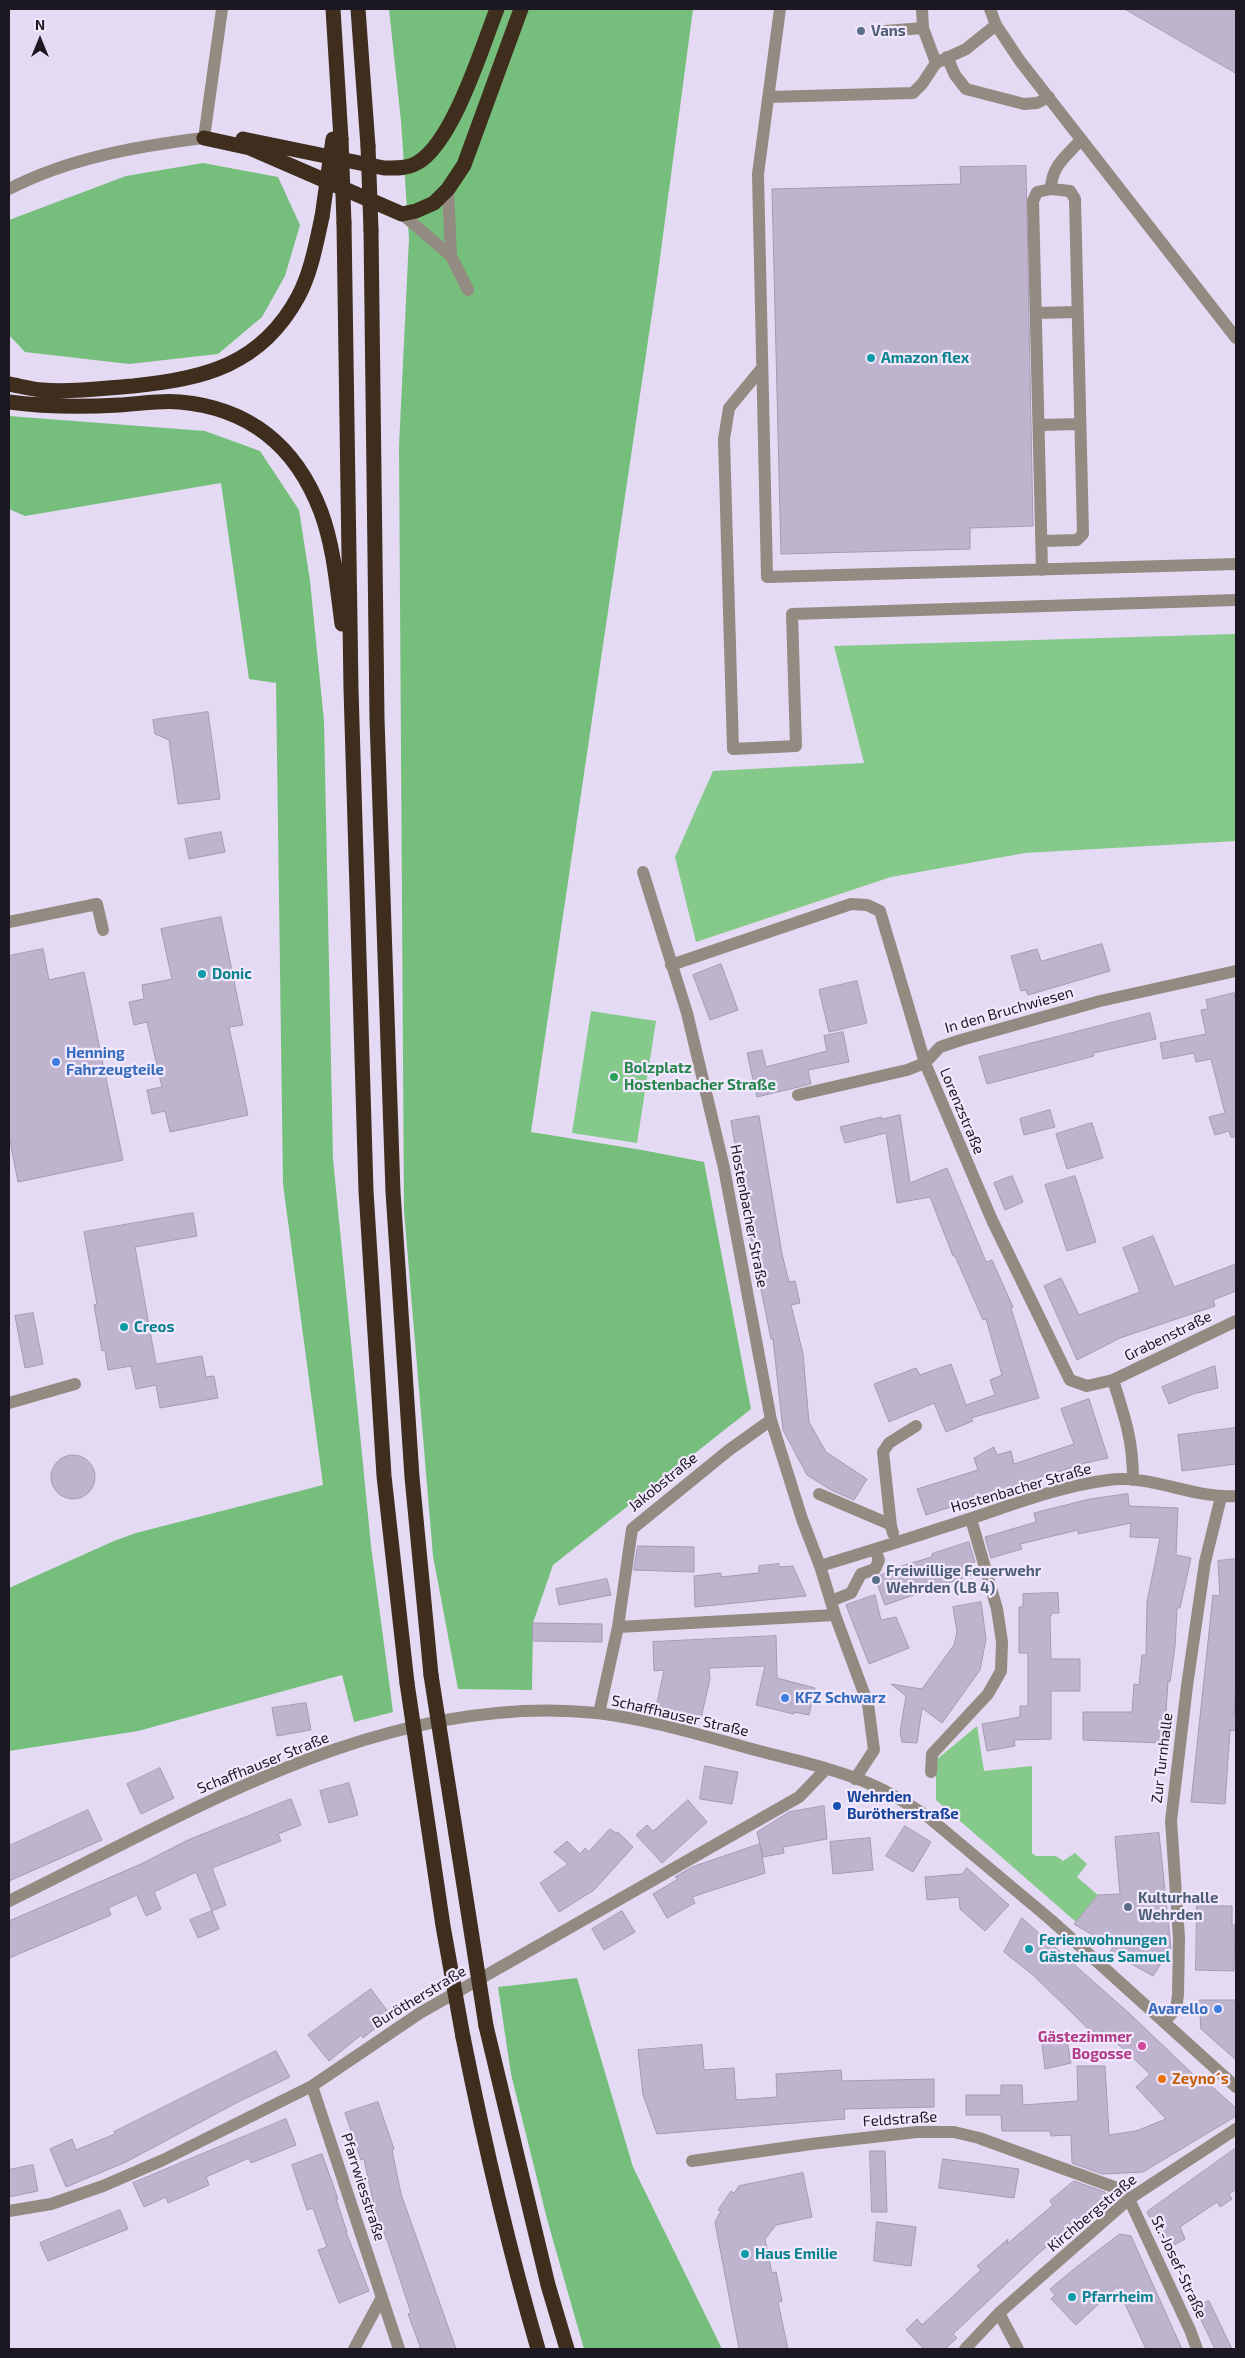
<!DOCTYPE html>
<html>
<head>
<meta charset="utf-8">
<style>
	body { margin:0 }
	#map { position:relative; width:1245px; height:2358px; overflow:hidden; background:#e4daf4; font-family:"Exo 2",sans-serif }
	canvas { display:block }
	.frame { position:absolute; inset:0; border:10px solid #1c1821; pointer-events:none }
	.north { position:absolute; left:15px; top:15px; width:50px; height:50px; -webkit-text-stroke:4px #f1e8fd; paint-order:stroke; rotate:0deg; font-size:14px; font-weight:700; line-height:20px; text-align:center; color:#1c1821 }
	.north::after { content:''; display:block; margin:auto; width:18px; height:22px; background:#1c1821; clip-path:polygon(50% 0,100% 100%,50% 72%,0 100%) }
</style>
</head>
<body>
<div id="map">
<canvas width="1245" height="2358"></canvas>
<div class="frame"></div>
<div class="north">N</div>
</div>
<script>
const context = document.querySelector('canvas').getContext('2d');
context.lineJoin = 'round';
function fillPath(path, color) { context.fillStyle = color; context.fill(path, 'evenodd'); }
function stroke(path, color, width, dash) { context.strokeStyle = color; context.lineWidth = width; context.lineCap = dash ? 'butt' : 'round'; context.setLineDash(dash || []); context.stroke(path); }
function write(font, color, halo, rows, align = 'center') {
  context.font = font + ' "Exo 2",sans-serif'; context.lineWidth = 4.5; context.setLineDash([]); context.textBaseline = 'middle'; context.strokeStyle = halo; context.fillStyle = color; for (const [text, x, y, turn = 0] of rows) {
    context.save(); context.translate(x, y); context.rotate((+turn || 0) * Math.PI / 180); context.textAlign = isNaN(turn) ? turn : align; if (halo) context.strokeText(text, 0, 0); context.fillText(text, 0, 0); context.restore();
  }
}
const green = new Path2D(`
	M 1236,634 L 1236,841 L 1025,853 L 891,877 L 696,942 L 675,857 L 713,771 L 864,763 L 834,646 Z
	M 591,1011 L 656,1021 L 637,1143 L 572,1133 Z
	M 977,1726 L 984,1771 L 1032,1766 L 1032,1853 L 1036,1856 L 1056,1856 L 1063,1861 L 1075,1853 L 1087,1864 L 1077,1877 L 1098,1895 L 1076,1922 L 936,1800 L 936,1760 Z`);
const forest = new Path2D(`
	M 389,9 L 693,9 L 658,273 L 531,1132 L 642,1150 L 704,1162 L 751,1409 L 553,1565 L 533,1623 L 532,1690 L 458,1689 L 433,1556 L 404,1211 L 399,446 L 409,238 L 401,121 Z
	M 203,163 L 278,177 L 300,225 L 285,276 L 262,317 L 218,354 L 129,364 L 25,352 L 9,335 L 9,220 L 126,176 Z
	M 9,416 L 205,431 L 260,451 L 299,510 L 310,581 L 324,721 L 333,1159 L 371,1546 L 393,1712 L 354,1722 L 342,1675 L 138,1731 L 9,1751 L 9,1588 L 114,1541 L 136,1533 L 323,1485 L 283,1184 L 276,683 L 249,679 L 221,483 L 25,516 L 9,509 Z
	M 577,1978 L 633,2167 L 722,2349 L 584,2349 L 547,2219 L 511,2074 L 498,1987 Z`);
const building = new Path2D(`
	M 1125,9 L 1236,9 L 1236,73 Z
	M 1026,166 L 1033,526 L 970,528 L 970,549 L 781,554 L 772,189 L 961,184 L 960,167 Z
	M 208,712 L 220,799 L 178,804 L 169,740 L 155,734 L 153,720 Z
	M 221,832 L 225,852 L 189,859 L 185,839 Z
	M 221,917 L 243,1025 L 229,1027 L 248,1115 L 170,1132 L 165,1111 L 152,1114 L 147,1090 L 162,1087 L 147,1022 L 134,1025 L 129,1002 L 144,999 L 142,985 L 172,979 L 161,929 Z
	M 1102,944 L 1110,971 L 1028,995 L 1026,990 L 1021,991 L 1011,956 L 1037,949 L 1041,961 Z
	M 43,949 L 49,980 L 84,972 L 123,1160 L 18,1182 L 9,1136 L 9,956 Z
	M 721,964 L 738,1010 L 710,1020 L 693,975 Z
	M 857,981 L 867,1023 L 829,1032 L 819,990 Z
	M 1234,993 L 1236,1002 L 1236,1137 L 1231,1137 L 1229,1131 L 1215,1135 L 1209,1117 L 1225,1113 L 1211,1059 L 1196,1062 L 1194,1053 L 1163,1059 L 1160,1043 L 1206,1034 L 1201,1010 L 1208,1009 L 1206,1000 Z
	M 1150,1013 L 1156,1039 L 1093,1053 L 1094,1056 L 987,1084 L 979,1057 Z
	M 843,1032 L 849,1062 L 808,1070 L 811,1084 L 757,1097 L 747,1053 L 762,1050 L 766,1067 L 827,1051 L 824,1036 Z
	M 1050,1110 L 1055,1127 L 1024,1135 L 1020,1119 Z
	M 900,1115 L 910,1183 L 947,1168 L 986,1262 L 992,1260 L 1013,1307 L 1011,1308 L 1039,1398 L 971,1418 L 973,1421 L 946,1432 L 934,1403 L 889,1422 L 874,1384 L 916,1368 L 920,1375 L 951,1364 L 966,1405 L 995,1395 L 990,1380 L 1002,1375 L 986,1319 L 983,1320 L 955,1256 L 953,1256 L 930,1197 L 897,1203 L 886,1133 L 845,1143 L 840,1127 L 881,1117 L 882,1119 Z
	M 759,1116 L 782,1254 L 789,1282 L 795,1281 L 800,1303 L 791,1305 L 803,1354 L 809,1422 L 826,1452 L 867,1479 L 854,1500 L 831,1490 L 807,1475 L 783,1430 L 773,1339 L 771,1339 L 767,1319 L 750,1235 L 731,1121 Z
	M 1092,1123 L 1103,1158 L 1067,1169 L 1056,1134 Z
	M 1012,1176 L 1023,1202 L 1005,1210 L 994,1183 Z
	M 1075,1176 L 1096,1242 L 1067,1251 L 1045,1185 Z
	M 193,1213 L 197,1236 L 135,1247 L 156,1364 L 202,1356 L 206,1377 L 214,1376 L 218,1398 L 160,1408 L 156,1385 L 136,1389 L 131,1366 L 108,1370 L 105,1350 L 102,1351 L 94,1305 L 97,1304 L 84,1232 Z
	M 1153,1236 L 1174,1287 L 1236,1264 L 1236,1291 L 1213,1300 L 1215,1306 L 1120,1338 L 1077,1360 L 1044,1286 L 1061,1278 L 1079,1315 L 1140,1292 L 1123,1248 Z
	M 33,1313 L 43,1364 L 25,1368 L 15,1316 Z
	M 1215,1366 L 1218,1388 L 1193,1394 L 1169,1404 L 1162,1387 Z
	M 1089,1399 L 1108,1458 L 1085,1463 L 926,1515 L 917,1489 L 978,1470 L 974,1458 L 994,1447 L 997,1455 L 1011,1451 L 1014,1464 L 1074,1444 L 1061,1409 Z
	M 1236,1428 L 1236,1464 L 1182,1471 L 1178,1435 Z
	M51 1477a22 22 0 1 1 44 0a22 22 0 1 1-44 0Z
	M 1128,1494 L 1129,1506 L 1178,1508 L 1176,1555 L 1191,1558 L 1180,1608 L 1177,1608 L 1175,1647 L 1170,1682 L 1168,1681 L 1164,1743 L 1083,1740 L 1083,1712 L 1132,1712 L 1134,1684 L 1139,1685 L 1142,1655 L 1146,1655 L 1147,1602 L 1160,1538 L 1130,1537 L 1131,1523 L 1078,1534 L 1078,1530 L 1020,1544 L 1022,1549 L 991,1558 L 985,1537 L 1036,1522 L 1034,1513 L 1090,1499 Z
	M 969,1542 L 975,1562 L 971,1563 L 974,1574 L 885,1605 L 875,1578 L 895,1568 L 932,1557 L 932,1554 Z
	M 638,1546 L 694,1547 L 694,1572 L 634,1570 Z
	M 1236,1559 L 1236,1684 L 1234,1716 L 1236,1716 L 1236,1731 L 1230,1730 L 1225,1804 L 1191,1802 L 1213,1595 L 1220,1596 L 1218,1561 Z
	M 779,1564 L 779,1567 L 793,1566 L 806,1596 L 695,1607 L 694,1576 L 721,1573 L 721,1577 L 759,1573 L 759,1566 Z
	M 607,1579 L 611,1595 L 559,1605 L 556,1589 Z
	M 1058,1593 L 1059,1613 L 1052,1613 L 1050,1618 L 1051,1659 L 1080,1659 L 1080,1691 L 1051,1691 L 1051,1739 L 1014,1740 L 1015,1746 L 987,1751 L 982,1724 L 1020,1717 L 1020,1706 L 1028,1706 L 1028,1653 L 1019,1653 L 1019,1607 L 1023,1607 L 1023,1594 Z
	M 875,1595 L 881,1620 L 896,1617 L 909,1648 L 869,1664 L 846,1605 Z
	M 981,1602 L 986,1639 L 980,1670 L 942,1723 L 922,1708 L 917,1743 L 902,1742 L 900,1732 L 906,1696 L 891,1684 L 922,1689 L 954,1645 L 957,1632 L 953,1607 Z
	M 533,1623 L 602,1624 L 602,1642 L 533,1641 Z
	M 776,1636 L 777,1678 L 815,1688 L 809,1715 L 794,1712 L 794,1714 L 756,1705 L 765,1666 L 709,1668 L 710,1679 L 701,1718 L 656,1708 L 664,1670 L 654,1671 L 653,1642 Z
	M 306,1703 L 311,1730 L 277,1736 L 272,1708 Z
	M 705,1766 L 738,1772 L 732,1804 L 700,1799 Z
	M 160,1768 L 174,1798 L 141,1814 L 127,1784 Z
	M 349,1783 L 358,1815 L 329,1823 L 320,1791 Z
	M 291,1799 L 301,1825 L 278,1834 L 281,1841 L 212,1868 L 226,1905 L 212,1911 L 196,1872 L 154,1892 L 161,1909 L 146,1916 L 137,1895 L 108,1908 L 111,1915 L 9,1958 L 9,1921 L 141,1864 L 188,1840 Z
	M 688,1800 L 707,1822 L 662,1863 L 636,1835 L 647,1825 L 653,1831 Z
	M 824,1806 L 827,1839 L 783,1847 L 784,1853 L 763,1857 L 757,1832 L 789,1812 Z
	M 88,1810 L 102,1840 L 9,1881 L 9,1846 Z
	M 905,1826 L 931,1842 L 913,1872 L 886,1856 Z
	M 610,1829 L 616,1833 L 618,1832 L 633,1847 L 594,1890 L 559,1912 L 540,1883 L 568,1864 L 554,1852 L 567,1841 L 580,1854 L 585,1848 L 588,1852 Z
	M 1159,1833 L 1171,1948 L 1153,1976 L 1110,1952 L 1113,1947 L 1074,1924 L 1098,1895 L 1120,1894 L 1115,1837 Z
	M 870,1838 L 873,1870 L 833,1874 L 830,1842 Z
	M 760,1844 L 765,1873 L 692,1897 L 695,1903 L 667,1918 L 653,1894 L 678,1879 L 675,1877 L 692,1867 Z
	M 967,1868 L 1009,1905 L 985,1931 L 960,1909 L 959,1897 L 927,1900 L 925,1877 L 962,1874 Z
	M 1197,1906 L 1232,1906 L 1232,1925 L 1235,1925 L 1234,1971 L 1196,1970 Z
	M 212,1911 L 219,1929 L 198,1938 L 190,1920 Z
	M 622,1911 L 635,1932 L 604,1950 L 592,1929 Z
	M 1022,1918 L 1131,2015 L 1198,2079 L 1201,2077 L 1236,2108 L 1236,2116 L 1143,2172 L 1102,2174 L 1072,2163 L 1071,2135 L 1051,2136 L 1050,2131 L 1002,2131 L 1001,2115 L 966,2115 L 966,2095 L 1001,2095 L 1001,2085 L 1022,2085 L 1023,2105 L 1078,2101 L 1077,2066 L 1105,2066 L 1109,2135 L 1136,2131 L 1166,2119 L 1136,2087 L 1150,2074 L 1103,2030 L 1104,2044 L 1033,1975 L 1004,1952 Z
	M 371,1989 L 391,2016 L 363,2038 L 361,2035 L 329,2061 L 308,2035 Z
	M 1200,2000 L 1236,2000 L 1236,2060 L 1201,2029 Z
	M 1066,2035 L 1071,2063 L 1045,2069 L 1042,2044 Z
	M 702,2045 L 704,2070 L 734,2068 L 736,2100 L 777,2097 L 776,2074 L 841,2070 L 842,2081 L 934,2079 L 934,2107 L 844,2109 L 845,2119 L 657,2134 L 643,2095 L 638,2050 Z
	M 276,2051 L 290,2077 L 238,2102 L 126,2162 L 66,2187 L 50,2149 L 72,2139 L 76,2150 L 115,2134 L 114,2132 Z
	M 378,2102 L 394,2149 L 392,2150 L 401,2194 L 456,2349 L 421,2349 L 408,2314 L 411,2313 L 388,2243 L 374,2206 L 364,2159 L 361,2160 L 345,2113 Z
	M 286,2119 L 296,2145 L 251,2163 L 249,2158 L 206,2177 L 209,2185 L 168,2203 L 166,2197 L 144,2207 L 133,2183 Z
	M 1236,2148 L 1236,2189 L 1229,2194 L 1232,2199 L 1220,2207 L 1217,2202 L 1180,2227 L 1185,2239 L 1167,2249 L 1147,2212 Z
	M 870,2151 L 885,2151 L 887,2212 L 872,2212 Z
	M 322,2154 L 338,2199 L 336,2199 L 347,2232 L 346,2232 L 369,2291 L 339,2303 L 318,2250 L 327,2247 L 313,2208 L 307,2210 L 292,2165 Z
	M 943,2159 L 1019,2169 L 1014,2198 L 939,2188 Z
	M 33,2165 L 38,2191 L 9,2197 L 9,2170 Z
	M 803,2173 L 812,2217 L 776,2225 L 765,2239 L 772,2273 L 776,2272 L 782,2301 L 778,2302 L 788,2349 L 739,2349 L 715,2222 L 721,2211 L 718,2210 L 731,2191 L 734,2193 L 739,2186 Z
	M 1074,2181 L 1105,2192 L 1107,2202 L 1074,2229 L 1071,2226 L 1039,2253 L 953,2334 L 957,2338 L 945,2349 L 924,2349 L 906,2330 L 917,2319 L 922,2325 L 981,2270 L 977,2266 L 1008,2239 L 1007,2244 L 1053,2205 L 1050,2201 Z
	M 120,2210 L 128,2229 L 48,2261 L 40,2243 Z
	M 877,2222 L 916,2227 L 911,2266 L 874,2261 Z
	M 1120,2234 L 1131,2236 L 1182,2349 L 1146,2349 L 1117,2287 L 1076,2325 L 1051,2299 L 1055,2295 L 1050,2289 L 1074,2269 Z
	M 1209,2301 L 1232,2349 L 1215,2349 L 1195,2307 Z`);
const minor = new Path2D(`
	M 780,9 L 758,174 L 767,577 L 1236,564
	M 922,9 L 923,28 L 936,63
	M 990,9 L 996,25 L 1020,61 L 1236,338
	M 885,31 L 923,28
	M 947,57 L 955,75 L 966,89 L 1024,104 L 1037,103 L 1049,97
	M 768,97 L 913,93 L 922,84 L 936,63 L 966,49 L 996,25
	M 9,189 C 69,158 138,146 204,138 L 222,9
	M 448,189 L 451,256 L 468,290
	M 1051,189 C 1051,167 1066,156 1080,141
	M 402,214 L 451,256
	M 1036,313 L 1077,312
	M 762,368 L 729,408 L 724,439 L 733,749 L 796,746 L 792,614 L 1236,600
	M 1039,425 L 1080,424
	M 1042,541 L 1077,540 L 1083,534 L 1075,199 L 1070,191 L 1051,189 L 1037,192 L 1033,201 L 1042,570
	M 643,872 L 687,1013 L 724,1168 L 771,1420 L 802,1519 L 820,1566 L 835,1615 L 868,1704 L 874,1750 L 855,1779
	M 9,922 L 97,904 L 103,930
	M 671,965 L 851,904 L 867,905 L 880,911 L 925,1063 L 992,1220 L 1070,1380 L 1087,1386 L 1113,1380 C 1125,1418 1133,1440 1133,1480
	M 798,1095 L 907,1070 L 925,1063 L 940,1047 L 961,1040 L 1100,1001 L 1236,971
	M 1113,1380 L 1236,1321
	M 9,1403 L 75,1384
	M 819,1494 L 887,1523 L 891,1526 L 893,1533
	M 891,1526 L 883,1452 L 889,1443 L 916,1426
	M 820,1566 C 870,1551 920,1535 969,1519 C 1015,1504 1061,1486 1108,1480 C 1151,1474 1193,1499 1236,1496
	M 831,1601 L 851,1593 L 861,1574 L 875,1569 L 879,1560 L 875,1550
	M 618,1627 L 835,1615
	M 599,1713 L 618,1627 L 632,1529 L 729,1450 L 771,1420
	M 931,1772 L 932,1754 L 988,1694 L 1001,1671 L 1002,1642 L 997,1609 L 971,1519
	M 9,1901 C 192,1812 385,1691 597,1713 C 646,1719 694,1733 741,1746 C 786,1759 834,1767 877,1787 C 894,1795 911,1806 927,1816 L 1051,1920 L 1236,2087
	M 1164,2022 L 1176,2009 L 1178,1995 L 1179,1938 L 1171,1821 L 1187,1686 L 1205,1562 L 1221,1497
	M 312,2086 L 399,2349
	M 692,2161 L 811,2144 L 917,2132 L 954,2132 L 979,2138 L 1114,2187 L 1129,2199 L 1190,2330 L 1197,2349
	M 9,2211 L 51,2204 L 103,2186 L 163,2160 L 312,2086 L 420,2013 L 799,1797 L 826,1769
	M 999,2313 L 1018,2349
	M 354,2349 L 382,2297
	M 965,2349 L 999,2313 L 1129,2199 L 1236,2129`);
const highway = new Path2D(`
	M 333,9 L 341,139
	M 358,9 L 368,146
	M 204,138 L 250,148 L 402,214 L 416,211 L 434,203 L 448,189 L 464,165 L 521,9
	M 243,139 L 384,168 C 395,168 406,169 417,163 C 453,143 482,47 497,9
	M 344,223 L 351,689 L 366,1191 L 384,1476 L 407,1683
	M 371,230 L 377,719 L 393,1192 L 412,1477 L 431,1675
	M 9,384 C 20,386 31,389 42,390 C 70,393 105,388 133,386 C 204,379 261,365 298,297 C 311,273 316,244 322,217
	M 9,402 C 45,407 82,407 119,405 C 139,404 160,400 180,402 C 249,408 296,446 321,512 C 334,547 337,587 342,624
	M 486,2026 L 548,2285 L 567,2349
	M 463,2037 C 484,2142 508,2246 538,2349`);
const highwayBridge = new Path2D(`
	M 341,139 L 344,223
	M 368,146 L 371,230
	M 322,217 L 333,139
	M 431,1675 L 486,2026
	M 407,1683 L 443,1926 L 463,2037`);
const markers = [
	[861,31,5,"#5c6f8a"],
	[871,358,5,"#0f9aa8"],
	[202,974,5,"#0f9aa8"],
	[56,1062,5,"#3f7fe0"],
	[614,1077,5,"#2e9e5b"],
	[124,1327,5,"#0f9aa8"],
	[876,1580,5,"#5c6f8a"],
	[785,1698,5,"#3f7fe0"],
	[837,1806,5,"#1a4fb4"],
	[1128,1907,5,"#5c6f8a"],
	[1029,1949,5,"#0f9aa8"],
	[1218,2009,5,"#3f7fe0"],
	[1142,2046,5,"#d1479c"],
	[1162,2079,5,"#e8710a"],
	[745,2254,5,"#0f9aa8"],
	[1072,2297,5,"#0f9aa8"]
];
const serviceNames = [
	["Vans",871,31],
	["Freiwillige Feuerwehr",886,1571],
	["Wehrden (LB 4)",886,1588],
	["Kulturhalle",1138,1898],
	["Wehrden",1138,1915]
];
const cultureNames = [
	["Amazon flex",881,358],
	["Donic",212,974],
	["Creos",134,1327],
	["Ferienwohnungen",1039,1940],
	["Gästehaus Samuel",1039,1957],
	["Haus Emilie",755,2254],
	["Pfarrheim",1082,2297]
];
const streetNames = [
	["In den Bruchwiesen",1009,1010,-16],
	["Lorenzstraße",962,1111,67],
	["Hostenbacher Straße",749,1216,79],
	["Grabenstraße",1168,1336,-26],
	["Jakobstraße",663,1482,-39],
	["Hostenbacher Straße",1021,1488,-16],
	["Schaffhauser Straße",680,1716,13],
	["Zur Turnhalle",1162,1758,-83],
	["Schaffhauser Straße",263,1763,-22],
	["Burötherstraße",419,1997,-31],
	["Feldstraße",900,2119,-4],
	["Pfarrwiesstraße",363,2187,72],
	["Kirchbergstraße",1092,2213,-40],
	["St.-Josef-Straße",1179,2267,65]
];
const shopNames = [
	["Henning",66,1053],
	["Fahrzeugteile",66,1070],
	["KFZ Schwarz",795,1698],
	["Avarello",1208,2009,"right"]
];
const leisureNames = [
	["Bolzplatz",624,1068],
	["Hostenbacher Straße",624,1085]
];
const transitNames = [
	["Wehrden",847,1797],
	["Burötherstraße",847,1814]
];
const hotelNames = [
	["Gästezimmer",1132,2037],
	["Bogosse",1132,2054]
];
const foodNames = [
	["Zeyno´s",1172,2079]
];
fillPath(green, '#85ca8a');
fillPath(forest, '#76be7c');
fillPath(building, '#bfb4ce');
stroke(building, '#a49ab3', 1);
stroke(minor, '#938a81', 12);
stroke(highway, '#3f2d1d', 15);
stroke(highwayBridge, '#3f2d1d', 15);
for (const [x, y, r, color] of markers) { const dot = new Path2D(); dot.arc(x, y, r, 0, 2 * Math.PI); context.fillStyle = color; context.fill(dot); stroke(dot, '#f1e8fd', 2); }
write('bold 15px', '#4e5e75', '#f1e8fd', serviceNames, 'left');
write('bold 15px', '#0d838f', '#f1e8fd', cultureNames, 'left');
write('15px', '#1c1821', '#f1e8fd', streetNames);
write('bold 15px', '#366cbe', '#f1e8fd', shopNames, 'left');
write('bold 15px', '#27864d', '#f1e8fd', leisureNames, 'left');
write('bold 15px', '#164399', '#f1e8fd', transitNames, 'left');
write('bold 15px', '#b23c85', '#f1e8fd', hotelNames, 'right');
write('bold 15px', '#c56008', '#f1e8fd', foodNames, 'left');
</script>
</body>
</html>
